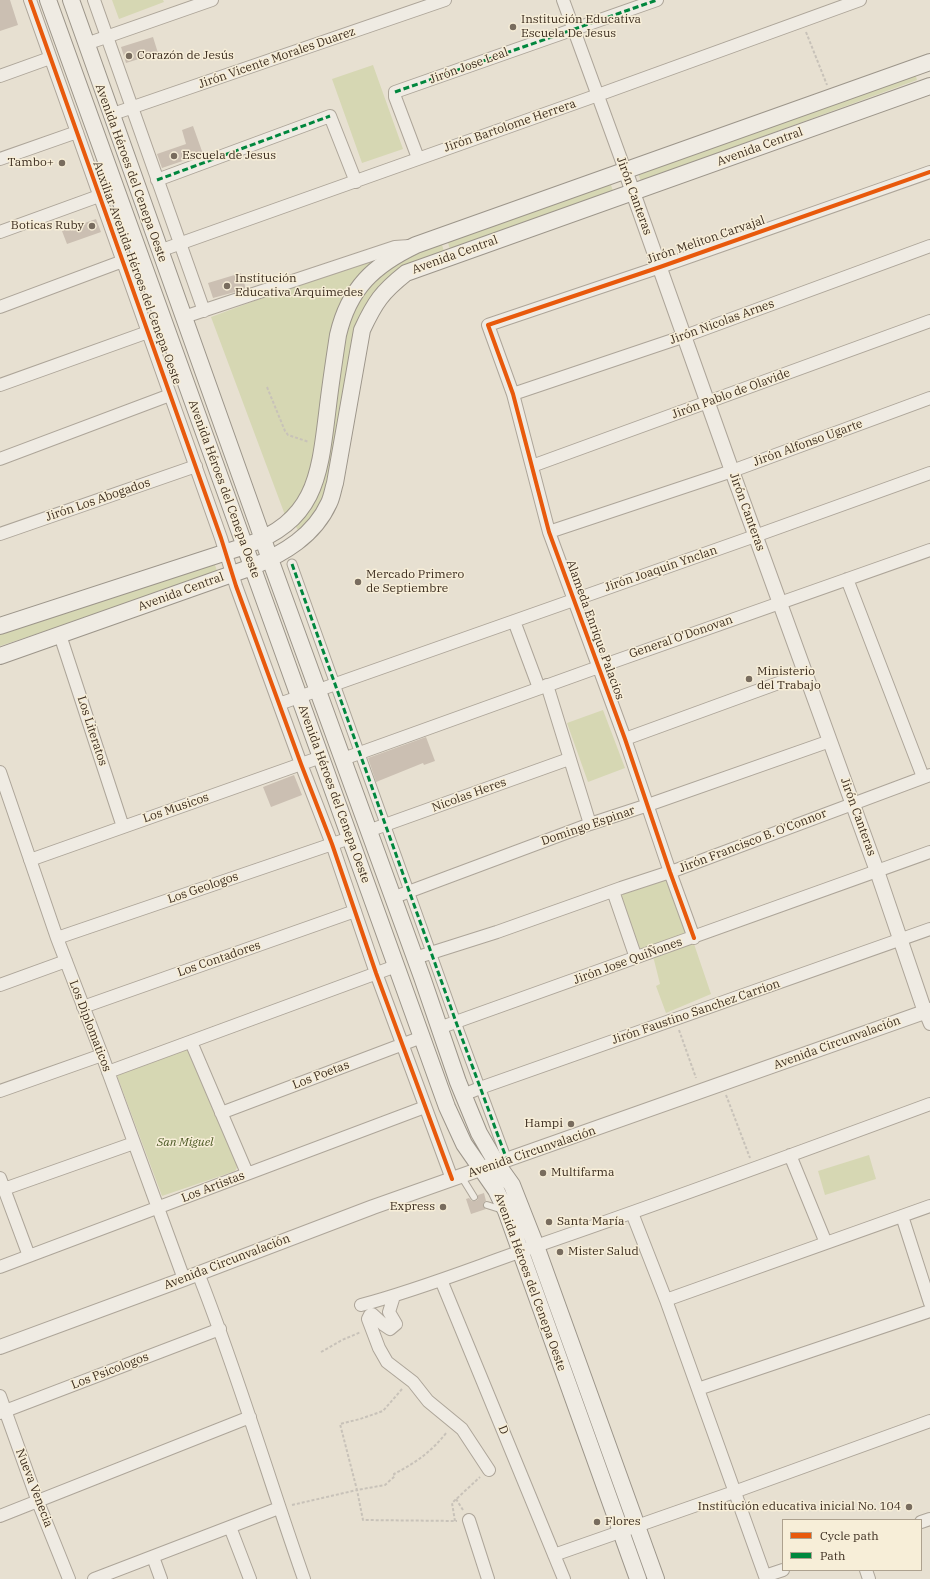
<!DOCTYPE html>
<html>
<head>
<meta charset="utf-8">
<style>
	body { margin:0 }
	#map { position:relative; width:930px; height:1579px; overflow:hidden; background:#e7e0d1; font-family:"IBM Plex Serif",serif }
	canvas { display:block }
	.legend { position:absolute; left:782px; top:1519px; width:140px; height:52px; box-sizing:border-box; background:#f7eed8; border:1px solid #ada18e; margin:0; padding:5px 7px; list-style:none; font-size:12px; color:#3d2e20 }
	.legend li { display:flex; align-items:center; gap:8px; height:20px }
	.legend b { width:20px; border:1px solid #ada18e }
</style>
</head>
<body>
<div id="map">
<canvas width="930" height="1579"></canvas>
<ul class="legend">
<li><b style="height:5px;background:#e8590c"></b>Cycle path</li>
<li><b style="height:5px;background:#00873e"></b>Path</li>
</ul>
</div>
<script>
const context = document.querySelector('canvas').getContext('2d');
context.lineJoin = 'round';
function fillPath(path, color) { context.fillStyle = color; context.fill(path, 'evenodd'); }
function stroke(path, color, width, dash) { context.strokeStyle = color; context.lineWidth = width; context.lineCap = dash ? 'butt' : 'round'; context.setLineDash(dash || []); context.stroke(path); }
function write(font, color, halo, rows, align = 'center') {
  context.font = font + ' "IBM Plex Serif",serif'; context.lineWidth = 3; context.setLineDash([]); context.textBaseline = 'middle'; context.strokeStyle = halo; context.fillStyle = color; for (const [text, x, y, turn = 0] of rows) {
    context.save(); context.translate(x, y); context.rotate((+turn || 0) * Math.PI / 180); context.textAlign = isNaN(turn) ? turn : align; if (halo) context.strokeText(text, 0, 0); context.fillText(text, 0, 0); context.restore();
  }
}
const green = new Path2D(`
	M 112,0 L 163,0 L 164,2 L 119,19 Z
	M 373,65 L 403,149 L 362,163 L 332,79 Z
	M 914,70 L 917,80 L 641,181 L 637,171 Z
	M 610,182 L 613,191 L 450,249 L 447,240 Z
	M 441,242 L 444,251 C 412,263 386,273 368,303 L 328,494 L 320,511 L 300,533 L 294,524 L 305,514 L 348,323 C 360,301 374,276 395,262 C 407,254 427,248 441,242 Z
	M 386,252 L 354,288 L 308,484 L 296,505 L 285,515 L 211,317 Z
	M 214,562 L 218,574 L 0,646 L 0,634 Z
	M 603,710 L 625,768 L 588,782 L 567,723 Z
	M 669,874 L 690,935 L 640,953 L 618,891 Z
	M 693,941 L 711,994 L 666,1013 L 656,986 L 660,984 L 653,956 Z
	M 188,1048 L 238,1166 L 235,1171 L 162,1196 L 116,1073 Z
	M 869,1155 L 876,1179 L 825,1195 L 818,1171 Z`);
const building = new Path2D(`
	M 0,0 L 10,0 L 18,25 L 0,31 Z
	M 153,37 L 158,53 L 126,63 L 121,47 Z
	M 193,126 L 203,154 L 162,168 L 157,154 L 186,144 L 182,130 Z
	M 96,219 L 101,232 L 67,244 L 62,231 Z
	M 241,273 L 246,289 L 213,298 L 208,283 Z
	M 426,737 L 435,761 L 424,765 L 423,763 L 376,782 L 368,758 Z
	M 294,775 L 302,795 L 271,807 L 263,787 Z
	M 484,1193 L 486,1201 L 484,1202 L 483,1206 L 486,1209 L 471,1214 L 466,1199 L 469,1198 L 472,1201 L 476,1201 L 478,1199 L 478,1195 Z`);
const path = new Path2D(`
	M 806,32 L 827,85
	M 267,387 L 285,431 L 288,435 L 309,442
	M 679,1030 L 696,1078
	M 726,1095 L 750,1158
	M 321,1352 L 342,1340 L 361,1332
	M 402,1389 L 383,1411 L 360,1419 L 340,1424 L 357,1490 L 385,1485 L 395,1476 L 394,1474 C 417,1462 431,1452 447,1432
	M 456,1499 L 463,1510
	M 292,1505 L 357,1490 L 363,1520 L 457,1521
	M 455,1521 L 452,1503 L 480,1477`);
const service = new Path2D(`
	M 461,1176 L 474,1197
	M 487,1205 L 503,1210`);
const pedestrian = new Path2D(`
	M 292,564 L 456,1022 L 507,1160`);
const minor = new Path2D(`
	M 30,0 L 221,538 L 236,586 L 301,764 L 332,844 L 376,973 L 452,1179
	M 94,0 L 204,311
	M 563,0 L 625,170
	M 86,44 L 212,0
	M 0,76 L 50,58
	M 110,115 L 445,0
	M 418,158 L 395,97 L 395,92 L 657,0
	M 0,159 L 77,132
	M 157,180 L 330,116 L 356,182
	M 0,232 L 99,196
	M 159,251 L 598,95 L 860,0
	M 0,307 L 123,261
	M 184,317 L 395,247 L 409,246
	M 0,385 L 148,332
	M 513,394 L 685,336 L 930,246
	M 0,459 L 170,395
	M 532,466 L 930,321
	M 549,532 L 732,471 L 930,398
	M 0,534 L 196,466
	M 847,579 L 923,777
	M 514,621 L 539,688
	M 60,635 L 123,827
	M 547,685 L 590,824
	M 279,704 L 755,536 L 930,473
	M 625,739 L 806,673
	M 343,759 L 607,664 L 930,550
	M 0,772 L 57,938 L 102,1055 L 184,1279
	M 368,831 L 569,759
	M 30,860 L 321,757
	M 613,891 L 636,958
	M 392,898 L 590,824 L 648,805 L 830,741
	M 57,938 L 350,838
	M 694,938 L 670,872 L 625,739 L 549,532 L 513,394 L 488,325 L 660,267 L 930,172
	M 415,958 L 497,932 L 621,888 L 676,870 L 930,775
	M 0,985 L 66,961
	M 83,1007 L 355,911
	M 925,1012 L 930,1024
	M 439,1028 L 930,852
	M 191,1042 L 247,1173
	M 108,1072 L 396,966
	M 0,1091 L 102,1055
	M 463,1095 L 480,1088 L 930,929
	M 221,1113 L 422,1037
	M 790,1155 L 826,1243
	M 0,1178 L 29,1256
	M 4,1189 L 134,1143
	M 632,1213 L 666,1300 L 766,1579
	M 902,1216 L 930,1303
	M 0,1267 L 425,1107
	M 198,1273 C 238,1374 268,1477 304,1579
	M 441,1280 L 564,1579
	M 394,1296 L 389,1312 L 396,1324 L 390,1329 L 384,1325 L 372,1314 L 370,1315 L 368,1319 L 379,1348 L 387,1362 L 413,1382 L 428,1401 L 462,1429 L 489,1470
	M 666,1300 L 930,1206
	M 361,1305 C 422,1289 480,1265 539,1245 C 670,1200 800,1152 930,1104
	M 698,1389 L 930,1311
	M 0,1396 L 38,1502 L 69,1579
	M 0,1413 L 220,1329
	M 0,1516 L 250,1417
	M 469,1520 L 488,1579
	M 921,1522 L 930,1519
	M 230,1527 L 250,1579
	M 554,1555 L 734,1492 L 930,1421
	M 153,1557 L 161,1579
	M 866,1570 L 869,1579
	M 765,1576 L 783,1570
	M 94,1579 L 279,1508`);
const tertiary = new Path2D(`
	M 625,170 L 732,471 L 877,871 L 925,1012
	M 0,1347 L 184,1279 L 373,1207 L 930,1010`);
const secondary = new Path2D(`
	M 48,0 L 447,1107 L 464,1144 L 496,1190 L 506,1211 L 638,1579
	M 71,0 L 270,559 L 422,977 L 458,1082 L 479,1133 L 497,1164 L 512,1185 L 536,1246 L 656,1579
	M 0,626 L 245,546 C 314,521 319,480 327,414 C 330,388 334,361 338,335 C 349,288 374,265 416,245 L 930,62
	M 0,656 L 252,567 C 284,553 314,536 329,503 C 332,497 333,489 335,483 L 362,330 C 375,302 382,292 406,273 L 930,86`);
const quiet = new Path2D(`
	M 395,92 L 657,0
	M 157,180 L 330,116
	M 292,564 L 456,1022 L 507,1160`);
const cycleway = new Path2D(`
	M 30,0 L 221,538 L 236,586 L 301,764 L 332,844 L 376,973 L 452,1179
	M 694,938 L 670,872 L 625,739 L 549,532 L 513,394 L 488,325 L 660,267 L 930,172`);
const markers = [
	[513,27,4,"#786c5e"],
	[129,56,4,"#786c5e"],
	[174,156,4,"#786c5e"],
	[62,163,4,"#786c5e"],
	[92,226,4,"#786c5e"],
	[227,286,4,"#786c5e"],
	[358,582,4,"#786c5e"],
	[749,679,4,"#786c5e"],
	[571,1124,4,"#786c5e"],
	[543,1173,4,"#786c5e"],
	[443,1207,4,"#786c5e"],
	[549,1222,4,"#786c5e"],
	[560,1252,4,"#786c5e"],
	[909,1507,4,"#786c5e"],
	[597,1522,4,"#786c5e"]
];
const poiNames = [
	["Institución Educativa",521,20],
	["Escuela De Jesus",521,34],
	["Corazón de Jesús",137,56],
	["Escuela de Jesus",182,156],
	["Tambo+",54,163,"right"],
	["Boticas Ruby",84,226,"right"],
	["Institución",235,279],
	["Educativa Arquimedes",235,293],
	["Mercado Primero",366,575],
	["de Septiembre",366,589],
	["Ministerio",757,672],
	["del Trabajo",757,686],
	["Hampi",563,1124,"right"],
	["Multifarma",551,1173],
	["Express",435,1207,"right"],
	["Santa María",557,1222],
	["Mister Salud",568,1252],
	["Institución educativa inicial No. 104",901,1507,"right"],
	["Flores",605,1522]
];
const streetNames = [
	["Jirón Vicente Morales Duarez",277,58,-19],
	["Jirón Jose Leal",469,66,-20],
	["Jirón Bartolome Herrera",510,126,-19],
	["Avenida Central",760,147,-20],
	["Avenida Héroes del Cenepa Oeste",131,173,70],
	["Jirón Canteras",634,196,70],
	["Jirón Meliton Carvajal",706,240,-19],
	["Avenida Central",455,255,-20],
	["Auxiliar Avenida Héroes del Cenepa Oeste",137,273,70],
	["Jirón Nicolas Arnes",722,322,-20],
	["Jirón Pablo de Olavide",731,394,-20],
	["Jirón Alfonso Ugarte",808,443,-20],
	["Avenida Héroes del Cenepa Oeste",224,489,70],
	["Jirón Los Abogados",98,500,-19],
	["Jirón Canteras",747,512,70],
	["Jirón Joaquin Ynclan",661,569,-19],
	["Avenida Central",181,592,-20],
	["Alameda Enrique Palacios",595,630,70],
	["General O'Donovan",681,637,-19],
	["Los Literatos",92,731,72],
	["Avenida Héroes del Cenepa Oeste",334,794,70],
	["Nicolas Heres",469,795,-20],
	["Los Musicos",176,808,-19],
	["Jirón Canteras",858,817,70],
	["Domingo Espinar",588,826,-19],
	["Jirón Francisco B. O'Connor",753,841,-21],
	["Los Geologos",203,888,-19],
	["Los Contadores",219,959,-19],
	["Jirón Jose QuiÑones",628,961,-20],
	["Jirón Faustino Sanchez Carrion",696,1012,-19],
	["Los Diplomaticos",90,1026,69],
	["Avenida Circunvalación",837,1043,-20],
	["Los Poetas",321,1075,-21],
	["Avenida Circunvalación",532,1152,-19],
	["Los Artistas",213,1187,-21],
	["Avenida Circunvalación",227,1262,-21],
	["Avenida Héroes del Cenepa Oeste",530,1282,70],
	["Los Psicologos",110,1371,-21],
	["D",503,1430,68],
	["Nueva Venecia",34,1488,69]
];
const parkNames = [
	["San Miguel",185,1143]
];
fillPath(green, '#d6d7b3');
fillPath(building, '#cbbfb2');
stroke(service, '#ada599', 8);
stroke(pedestrian, '#ada599', 11);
stroke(minor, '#ada599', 14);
stroke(tertiary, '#ada599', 16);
stroke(secondary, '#9c958a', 18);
stroke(path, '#c8c2b9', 2, [3, 2]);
stroke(service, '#efebe3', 6);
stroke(pedestrian, '#efebe3', 9);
stroke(minor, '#efebe3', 12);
stroke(tertiary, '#efebe3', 14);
stroke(secondary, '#efebe3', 16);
stroke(quiet, '#00873e', 3, [6, 3]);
stroke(cycleway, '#e8590c', 4);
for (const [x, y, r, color] of markers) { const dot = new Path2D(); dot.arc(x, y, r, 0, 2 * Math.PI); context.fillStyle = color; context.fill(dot); stroke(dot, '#f7eed8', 1.5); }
write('12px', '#3d2e20', '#f7eed8', poiNames, 'left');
write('12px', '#3d2e20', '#f7eed8', streetNames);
write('italic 12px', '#4d5a26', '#f7eed8', parkNames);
</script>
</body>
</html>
